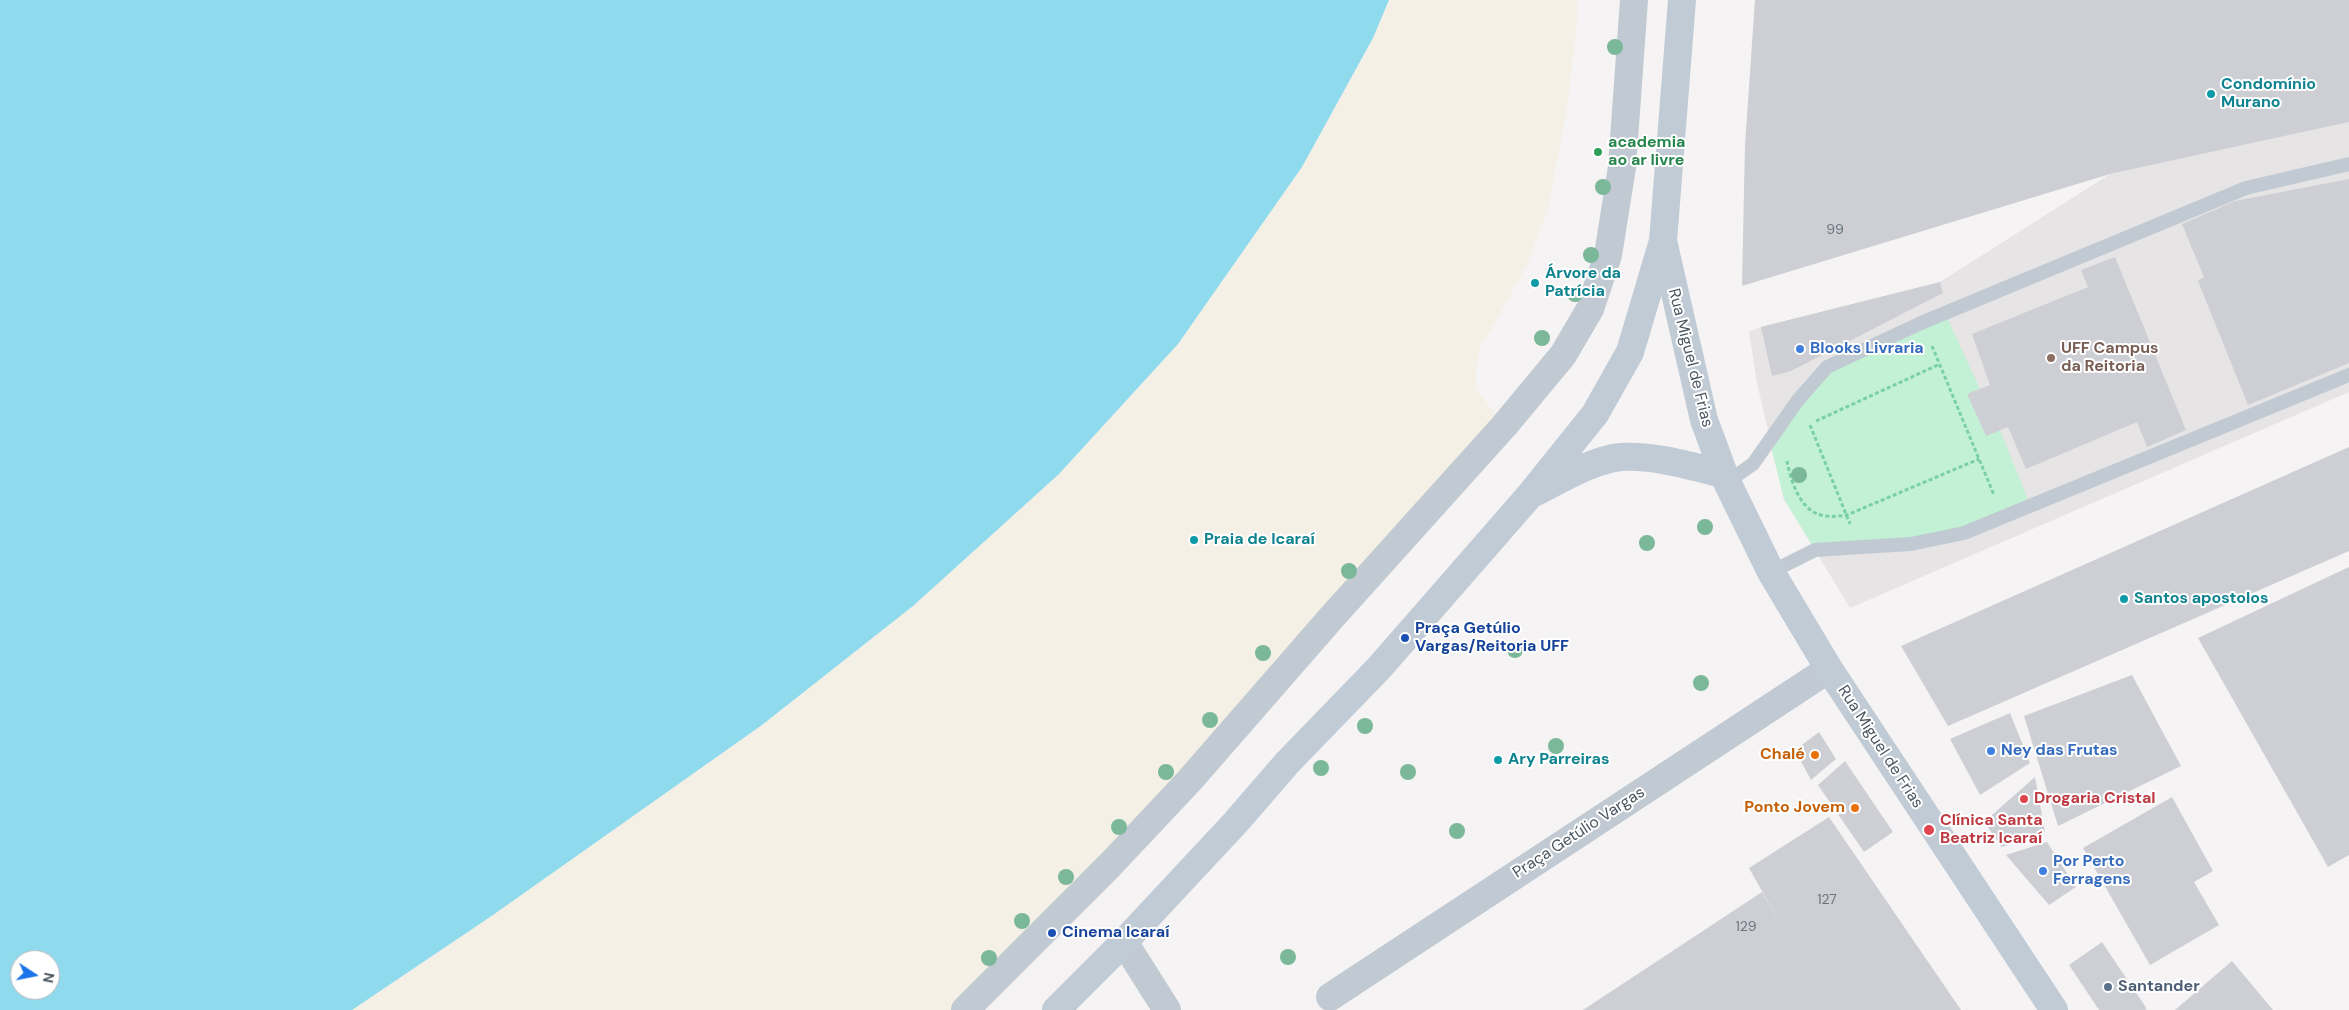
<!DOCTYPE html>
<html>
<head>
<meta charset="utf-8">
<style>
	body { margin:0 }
	#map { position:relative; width:2349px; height:1010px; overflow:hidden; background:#f5f3f3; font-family:"DM Sans",sans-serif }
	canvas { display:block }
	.north { position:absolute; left:10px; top:950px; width:50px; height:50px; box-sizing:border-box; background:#fff; border:1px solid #b7bbc0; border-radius:50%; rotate:101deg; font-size:14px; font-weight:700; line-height:20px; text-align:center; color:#4a5661 }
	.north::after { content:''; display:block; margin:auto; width:18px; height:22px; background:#1a73e8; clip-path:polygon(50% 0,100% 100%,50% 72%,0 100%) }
</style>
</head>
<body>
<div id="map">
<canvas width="2349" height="1010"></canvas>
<div class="north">N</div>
</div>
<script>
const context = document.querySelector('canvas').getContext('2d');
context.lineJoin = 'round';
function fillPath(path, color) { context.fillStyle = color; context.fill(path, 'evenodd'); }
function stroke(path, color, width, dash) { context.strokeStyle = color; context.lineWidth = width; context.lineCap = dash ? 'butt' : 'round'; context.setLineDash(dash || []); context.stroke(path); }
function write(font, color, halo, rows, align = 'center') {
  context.font = font + ' "DM Sans",sans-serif'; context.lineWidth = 4; context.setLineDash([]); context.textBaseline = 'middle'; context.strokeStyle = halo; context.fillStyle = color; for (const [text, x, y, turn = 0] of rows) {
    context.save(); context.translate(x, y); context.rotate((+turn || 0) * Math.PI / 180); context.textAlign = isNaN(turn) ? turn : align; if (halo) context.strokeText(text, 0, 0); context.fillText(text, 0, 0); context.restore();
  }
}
const education = new Path2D(`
	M 2349,122 L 2349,392 L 1850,608 L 1784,499 L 1757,383 L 1749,332 L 1761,327 L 1940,282 L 2110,174 Z`);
const green = new Path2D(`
	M 1945,313 L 1980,389 L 1967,394 L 1986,436 L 2000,430 L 2031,507 L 1964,533 L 1815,550 L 1784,499 L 1769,439 L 1827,367 Z`);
const sand = new Path2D(`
	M 1389,0 L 1577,0 L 1577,23 L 1567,108 L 1548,209 L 1527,265 L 1478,352 L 1475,387 L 1504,426 L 965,1010 L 352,1010 L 493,915 L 762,725 L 913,606 L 1059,474 L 1178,344 L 1302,167 L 1373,38 Z`);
const water = new Path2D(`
	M 0,0 L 1389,0 L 1373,38 L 1302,167 L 1178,344 L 1059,474 L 913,606 L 762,725 L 493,915 L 352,1010 L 0,1010 ZM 20,960 L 50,960 L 50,990 L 20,990 Z`);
const building = new Path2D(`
	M 1755,0 L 2349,0 L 2349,122 L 2110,174 L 1742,286 L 1745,145 Z
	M 2349,179 L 2349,363 L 2248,405 L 2198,281 L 2204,277 L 2182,224 L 2235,201 Z
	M 2115,257 L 2186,430 L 2147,447 L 2137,422 L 2026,469 L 2008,427 L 1986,436 L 1967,394 L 1990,385 L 1972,334 L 2088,287 L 2081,270 Z
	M 1940,282 L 1943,293 L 1791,371 L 1772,376 L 1761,327 Z
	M 2349,447 L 2349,551 L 1948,726 L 1901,646 Z
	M 2349,567 L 2349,855 L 2328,867 L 2198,638 Z
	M 2132,675 L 2181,766 L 2058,826 L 2024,716 Z
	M 2010,713 L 2030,763 L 1980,795 L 1950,739 Z
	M 1819,732 L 1836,759 L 1811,780 L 1795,750 Z
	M 1845,761 L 1893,832 L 1864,852 L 1818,785 Z
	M 2035,777 L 2045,832 L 2002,847 L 1984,822 Z
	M 2172,797 L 2213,871 L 2194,882 L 2219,925 L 2150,965 L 2083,848 Z
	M 1829,817 L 1961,1010 L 1583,1010 L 1762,892 L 1785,932 L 1749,868 Z
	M 2047,842 L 2076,887 L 2049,905 L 2006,855 Z
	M 2102,942 L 2147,1009 L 2145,1010 L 2099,1010 L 2069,965 Z
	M 2232,961 L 2273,1010 L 2175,1010 Z`);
const path = new Path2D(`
	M 1932,346 L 1994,495
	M 1816,421 L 1940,364
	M 1810,425 L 1850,524
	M 1787,461 C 1791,482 1801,514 1826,516 C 1833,517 1840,516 1847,515 L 1979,459`);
const lane = new Path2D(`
	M 1727,482 L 1753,464 L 1798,400 L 1827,367 L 1921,323 L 2246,188 L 2349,164
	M 1771,572 L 1815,550 L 1911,544 L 1964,533 L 2349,375`);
const street = new Path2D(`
	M 1124,942 L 1167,1010
	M 1330,997 L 1829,669
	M 965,1010 L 1110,865 L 1189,781 L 1332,617 L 1504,426 L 1563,355 L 1590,309 L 1608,255 L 1622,167 L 1634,0`);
const secondary = new Path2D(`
	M 1664,245 L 1704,420 L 1727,482 L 1771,572 L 1829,669 L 2054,1010
	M 1536,492 C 1562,479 1592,460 1621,457 C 1655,455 1690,466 1723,474
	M 1056,1010 L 1124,942 L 1236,822 L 1287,763 L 1379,668 L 1530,495 L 1595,414 L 1630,352 L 1663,241 L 1682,0`);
const trees = [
	[1615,47],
	[1603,187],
	[1591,255],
	[1575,294],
	[1542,338],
	[1799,475],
	[1705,527],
	[1647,543],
	[1349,571],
	[1515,650],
	[1263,653],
	[1701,683],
	[1210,720],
	[1365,726],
	[1556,746],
	[1321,768],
	[1166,772],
	[1408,772],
	[1119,827],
	[1457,831],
	[1066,877],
	[1022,921],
	[1288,957],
	[989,958]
];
const markers = [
	[2211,94,5,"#0f9aa8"],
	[1598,152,5,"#2e9e5b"],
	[1535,283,5,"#0f9aa8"],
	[1800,349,5,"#3f7fe0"],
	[2051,358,5,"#8d6e63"],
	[1194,540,5,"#0f9aa8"],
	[2124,599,5,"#0f9aa8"],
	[1405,638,5,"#1a4fb4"],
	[1991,751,5,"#3f7fe0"],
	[1815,755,5,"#e8710a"],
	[1498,760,5,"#0f9aa8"],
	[2024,799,5,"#e0444e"],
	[1855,808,5,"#e8710a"],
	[1929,830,6,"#e0444e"],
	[2043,871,5,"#3f7fe0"],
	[1052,933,5,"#1a4fb4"],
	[2108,987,5,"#5c6f8a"]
];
const numberNames = [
	["99",1835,230],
	["127",1827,900],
	["129",1746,927]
];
const cultureNames = [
	["Condomínio",2221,85],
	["Murano",2221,103],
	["Árvore da",1545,274],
	["Patrícia",1545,292],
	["Praia de Icaraí",1204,540],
	["Santos apostolos",2134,599],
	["Ary Parreiras",1508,760]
];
const leisureNames = [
	["academia",1608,143],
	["ao ar livre",1608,161]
];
const shopNames = [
	["Blooks Livraria",1810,349],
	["Ney das Frutas",2001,751],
	["Por Perto",2053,862],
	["Ferragens",2053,880]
];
const educationNames = [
	["UFF Campus",2061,349],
	["da Reitoria",2061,367]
];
const streetNames = [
	["Rua Miguel de Frias",1690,358,76],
	["Rua Miguel de Frias",1880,747,57],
	["Praça Getúlio Vargas",1579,833,-33]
];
const transitNames = [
	["Praça Getúlio",1415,629],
	["Vargas/Reitoria UFF",1415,647],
	["Cinema Icaraí",1062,933]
];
const foodNames = [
	["Chalé",1805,755],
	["Ponto Jovem",1845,808]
];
const healthNames = [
	["Drogaria Cristal",2034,799],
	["Clínica Santa",1940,821],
	["Beatriz Icaraí",1940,839]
];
const serviceNames = [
	["Santander",2118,987]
];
fillPath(education, '#e6e4e5');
fillPath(green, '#c3f1d5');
fillPath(sand, '#f5f0e5');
fillPath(water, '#90daee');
fillPath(building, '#cdcfd5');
stroke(path, '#7ad0a6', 3, [4, 2.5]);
stroke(lane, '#c1cad2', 14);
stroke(street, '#c1cad2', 28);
stroke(secondary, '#c1cbd6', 28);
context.fillStyle = '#7bb799';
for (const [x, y] of trees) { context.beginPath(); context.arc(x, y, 8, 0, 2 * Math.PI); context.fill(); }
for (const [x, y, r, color] of markers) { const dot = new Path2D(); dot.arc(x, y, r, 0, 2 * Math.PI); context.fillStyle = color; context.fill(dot); stroke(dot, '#fff', 2); }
write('14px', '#6b747e', null, numberNames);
write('bold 16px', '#0d838f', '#fff', cultureNames, 'left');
write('bold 16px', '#27864d', '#fff', leisureNames, 'left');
write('bold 16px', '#366cbe', '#fff', shopNames, 'left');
write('bold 16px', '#785e54', '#fff', educationNames, 'left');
write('16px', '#4a5661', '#fff', streetNames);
write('bold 16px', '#164399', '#fff', transitNames, 'left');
write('bold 16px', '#c56008', '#fff', foodNames, 'right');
write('bold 16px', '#be3a42', '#fff', healthNames, 'left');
write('bold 16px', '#4e5e75', '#fff', serviceNames, 'left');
</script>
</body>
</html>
